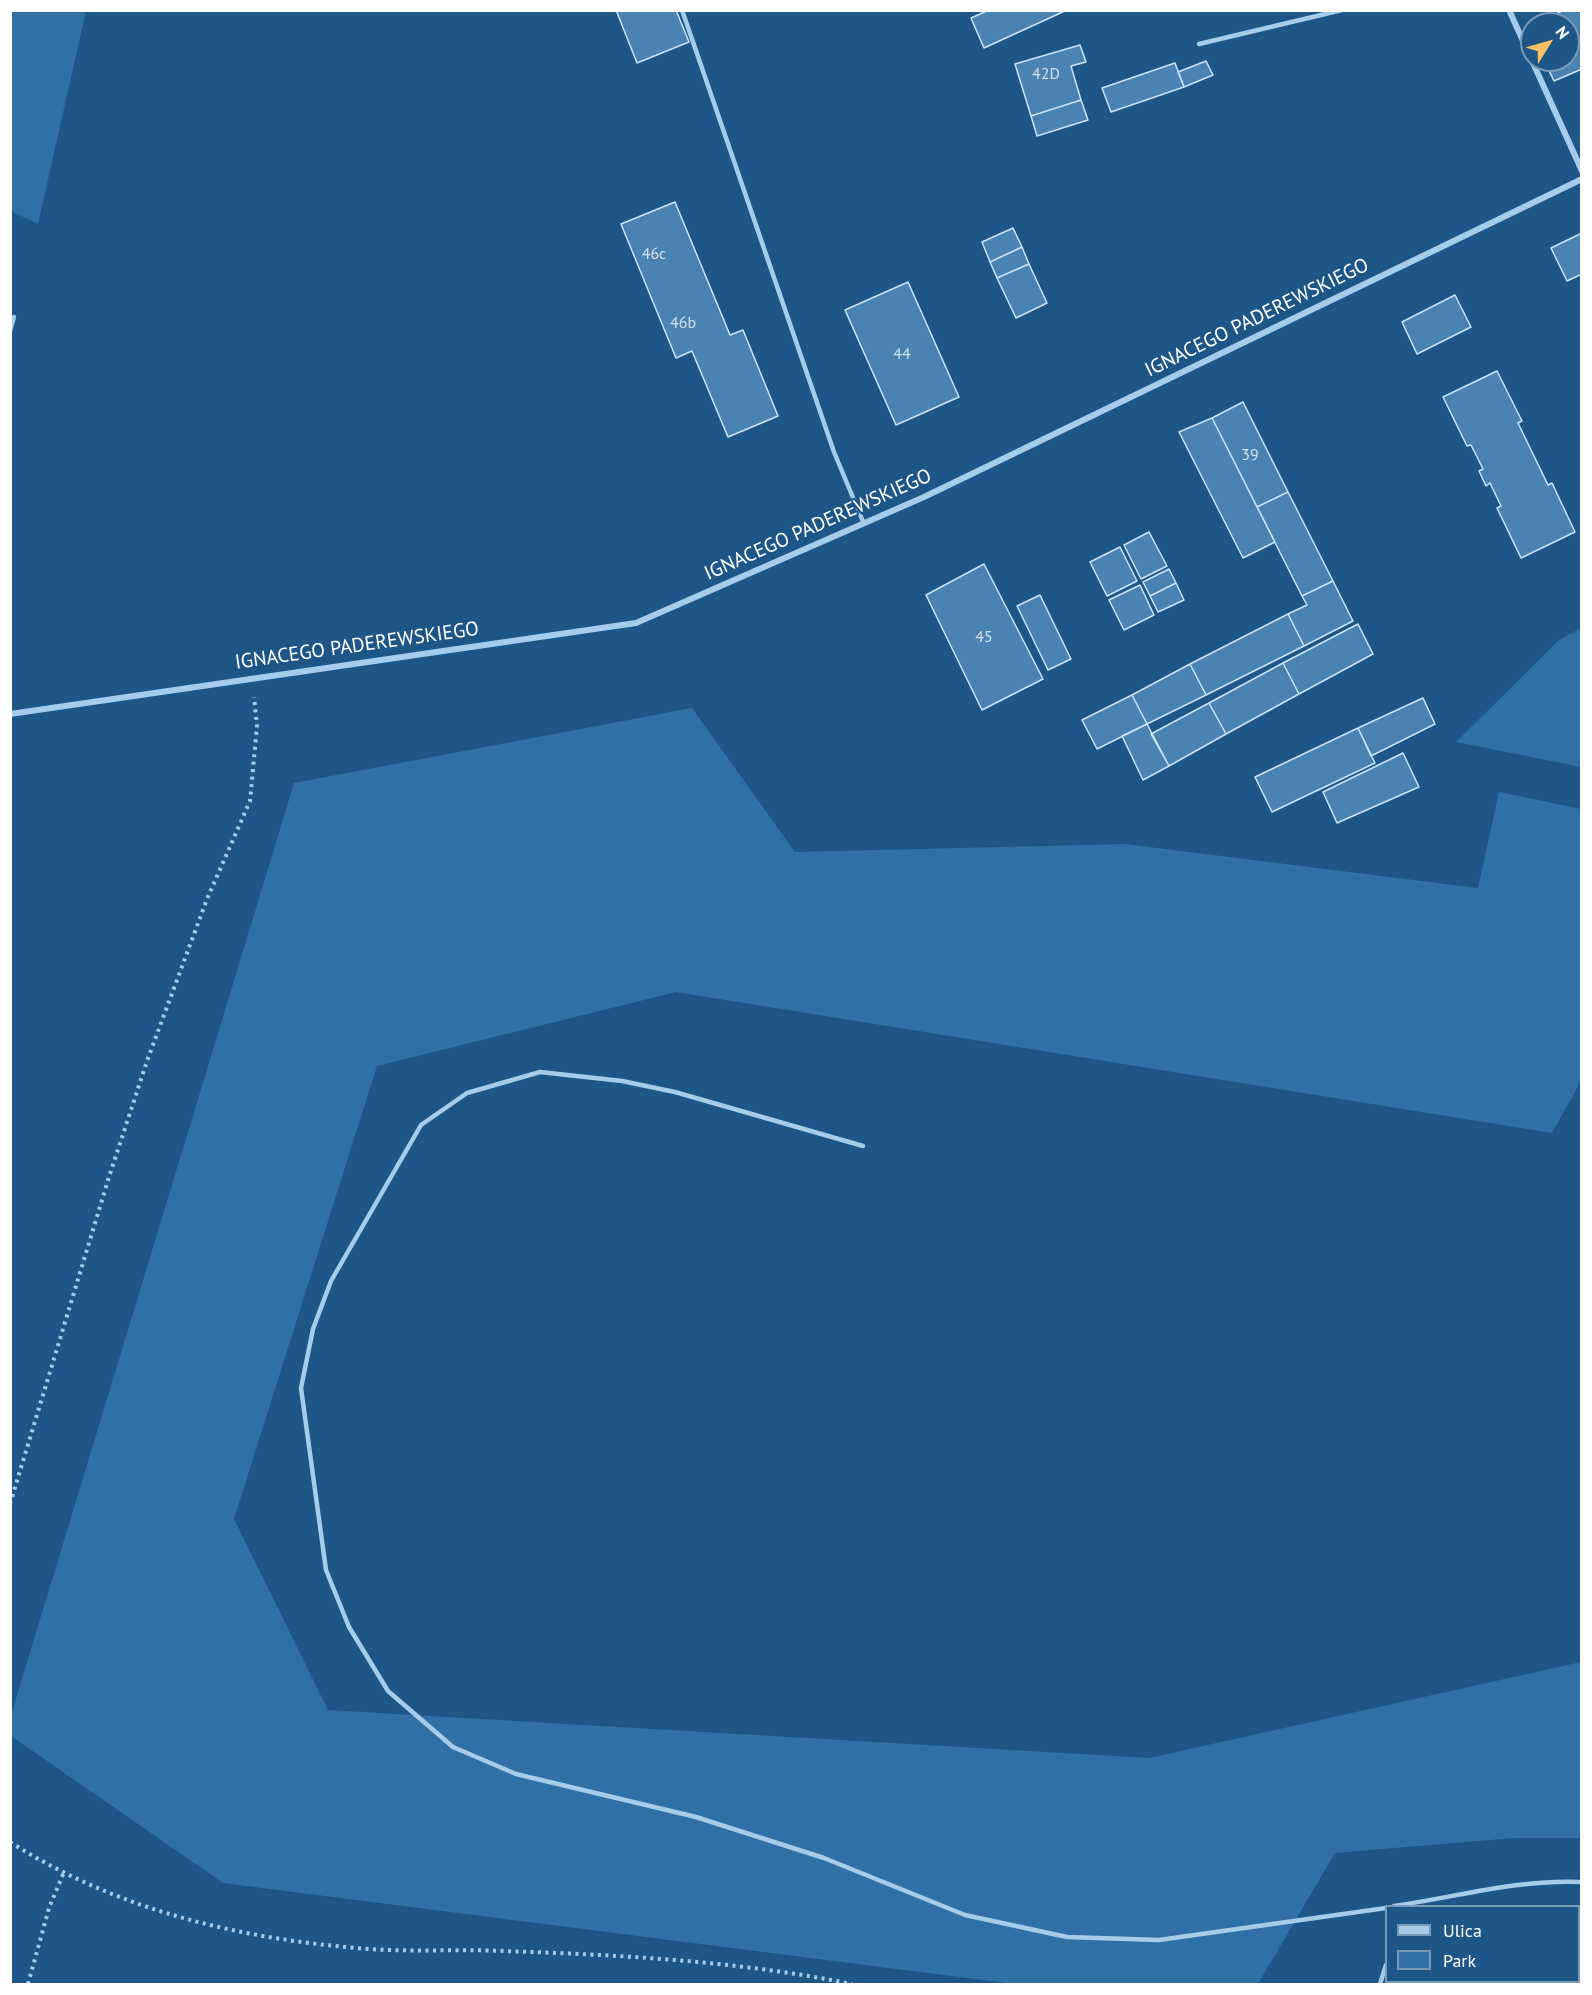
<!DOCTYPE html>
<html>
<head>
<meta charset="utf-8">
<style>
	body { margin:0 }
	#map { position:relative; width:1592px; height:1995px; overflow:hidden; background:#1d5687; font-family:"PT Sans",sans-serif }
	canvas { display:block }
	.frame { position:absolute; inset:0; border:12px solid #fff; pointer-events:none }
	.legend { position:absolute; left:1385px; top:1905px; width:195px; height:78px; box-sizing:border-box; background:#1d5687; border:2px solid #779ab7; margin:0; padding:8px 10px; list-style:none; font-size:18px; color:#fff }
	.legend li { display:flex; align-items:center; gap:12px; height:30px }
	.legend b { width:30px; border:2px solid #779ab7 }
	.north { position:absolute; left:1520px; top:12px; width:60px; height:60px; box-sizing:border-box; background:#1d5687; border:2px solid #779ab7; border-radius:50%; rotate:53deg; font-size:16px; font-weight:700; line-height:24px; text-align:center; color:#fff }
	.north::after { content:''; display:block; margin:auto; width:21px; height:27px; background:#fbc064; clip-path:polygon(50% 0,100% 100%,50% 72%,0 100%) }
</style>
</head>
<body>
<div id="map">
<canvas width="1592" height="1995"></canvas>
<div class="frame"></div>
<ul class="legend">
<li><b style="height:8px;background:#a6cceb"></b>Ulica</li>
<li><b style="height:16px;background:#3070a4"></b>Park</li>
</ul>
<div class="north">N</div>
</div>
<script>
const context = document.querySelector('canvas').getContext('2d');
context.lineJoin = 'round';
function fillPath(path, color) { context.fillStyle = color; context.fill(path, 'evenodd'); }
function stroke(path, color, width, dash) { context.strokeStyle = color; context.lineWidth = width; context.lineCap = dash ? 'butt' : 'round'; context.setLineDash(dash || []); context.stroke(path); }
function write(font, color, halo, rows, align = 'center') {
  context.font = font + ' "PT Sans",sans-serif'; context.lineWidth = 4.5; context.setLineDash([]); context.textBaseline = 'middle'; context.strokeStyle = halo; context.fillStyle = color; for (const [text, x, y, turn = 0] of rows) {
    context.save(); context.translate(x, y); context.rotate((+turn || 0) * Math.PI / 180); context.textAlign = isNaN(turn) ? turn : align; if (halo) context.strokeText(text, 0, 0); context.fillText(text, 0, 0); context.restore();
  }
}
const green = new Path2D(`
	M 10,11 L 86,11 L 38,224 L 11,211 Z
	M 1581,628 L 1581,767 L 1456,742 L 1559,640 Z
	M 692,708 L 795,852 L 1125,844 L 1478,888 L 1499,792 L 1581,809 L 1581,1081 L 1552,1133 L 676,992 L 377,1066 L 234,1519 L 328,1710 L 1149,1758 L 1581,1662 L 1581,1838 L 1514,1838 L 1335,1853 L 1258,1984 L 1014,1984 L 223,1883 L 11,1736 L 11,1715 L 294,783 Z`);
const building = new Path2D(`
	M 616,10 L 676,10 L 689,42 L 637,63 Z
	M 989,10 L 1067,10 L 984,48 L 971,18 Z
	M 1564,10 L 1582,10 L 1582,69 L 1554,81 L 1544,60 L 1568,60 L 1568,24 L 1547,24 L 1557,19 L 1554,15 Z
	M 1080,45 L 1086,62 L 1071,66 L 1081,100 L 1031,116 L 1015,64 Z
	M 1206,61 L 1213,75 L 1184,87 L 1178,72 Z
	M 1175,63 L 1184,87 L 1111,112 L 1102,88 Z
	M 1081,100 L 1088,120 L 1037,136 L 1031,116 Z
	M 675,202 L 730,335 L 743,330 L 778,416 L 728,437 L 692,351 L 676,358 L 621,224 Z
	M 1013,228 L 1022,247 L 990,262 L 982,242 Z
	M 1582,233 L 1582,274 L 1567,281 L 1551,248 Z
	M 1022,247 L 1029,264 L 997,278 L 990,262 Z
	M 1029,264 L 1047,303 L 1016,318 L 997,278 Z
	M 908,282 L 959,397 L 896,425 L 845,310 Z
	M 1455,295 L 1471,327 L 1417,354 L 1402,322 Z
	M 1497,371 L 1522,421 L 1518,423 L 1548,485 L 1552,483 L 1575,532 L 1521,558 L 1497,508 L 1501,506 L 1490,483 L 1486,486 L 1479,471 L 1483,469 L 1471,445 L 1467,446 L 1443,397 Z
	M 1243,402 L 1288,492 L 1257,507 L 1212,418 Z
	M 1212,418 L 1275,542 L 1243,558 L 1179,432 Z
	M 1288,492 L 1333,581 L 1302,596 L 1257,507 Z
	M 1149,532 L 1167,566 L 1141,579 L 1124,545 Z
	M 1120,547 L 1137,581 L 1107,596 L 1090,562 Z
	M 984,564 L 1043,679 L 982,710 L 926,595 Z
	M 1169,569 L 1176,583 L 1150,596 L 1143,582 Z
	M 1333,581 L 1353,621 L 1304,646 L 1288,614 L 1307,605 L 1302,596 Z
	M 1176,583 L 1184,600 L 1158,612 L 1150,596 Z
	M 1140,585 L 1154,615 L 1124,630 L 1109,600 Z
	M 1040,595 L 1071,659 L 1048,670 L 1017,606 Z
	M 1288,614 L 1304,646 L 1206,695 L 1190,664 Z
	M 1358,624 L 1373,654 L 1299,694 L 1283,663 Z
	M 1283,663 L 1299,694 L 1226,734 L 1209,703 Z
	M 1190,664 L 1206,695 L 1147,724 L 1132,695 Z
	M 1132,695 L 1147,724 L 1097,749 L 1082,720 Z
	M 1423,698 L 1435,724 L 1371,756 L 1358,728 Z
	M 1209,703 L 1226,734 L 1169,766 L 1151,734 Z
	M 1147,724 L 1169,766 L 1143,780 L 1122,736 Z
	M 1358,728 L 1375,763 L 1272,812 L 1255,777 Z
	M 1403,753 L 1419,787 L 1337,823 L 1323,792 Z`);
const path = new Path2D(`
	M 10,1504 L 109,1177 L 147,1061 L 207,899 L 250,801 L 257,726 L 254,697
	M 10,1842 C 119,1911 240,1939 368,1949 C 413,1952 459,1949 504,1951 C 621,1955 738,1961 852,1984
	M 28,1984 L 49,1908 L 64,1872`);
const service = new Path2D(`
	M 682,10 L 834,452 L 864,524
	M 1199,44 L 1342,10
	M 10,331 L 14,317
	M 863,1146 L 675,1092 L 622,1081 L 540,1072 L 467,1093 L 421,1125 L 331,1281 L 313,1329 L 301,1388 L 326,1570 L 349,1627 L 388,1691 L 453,1747 L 516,1774 L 696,1817 L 824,1858 L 965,1915 L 1067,1937 L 1159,1940 L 1386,1908
	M 1394,1906 C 1457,1897 1517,1879 1582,1882
	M 1380,1984 L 1386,1965`);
const minor = new Path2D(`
	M 1509,10 L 1582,171
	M 10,714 L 636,623 L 924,497 L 1582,179`);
const numberNames = [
	["42D",1046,74],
	["46c",654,254],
	["46b",683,323],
	["44",902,354],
	["39",1250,455],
	["45",984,637]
];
const streetNames = [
	["IGNACEGO PADEREWSKIEGO",1257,318,-26],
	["IGNACEGO PADEREWSKIEGO",818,525,-24],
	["IGNACEGO PADEREWSKIEGO",357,646,-8]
];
fillPath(green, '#3070a4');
fillPath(building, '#4a82b1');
stroke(building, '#cbe4f8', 1.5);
stroke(path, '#a6cceb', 4, [3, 4.5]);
stroke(service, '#a6cceb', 4.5);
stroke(minor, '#a6cceb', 6);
write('16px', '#d2e0ec', null, numberNames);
write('20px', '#fff', '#1d5687', streetNames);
</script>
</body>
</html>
